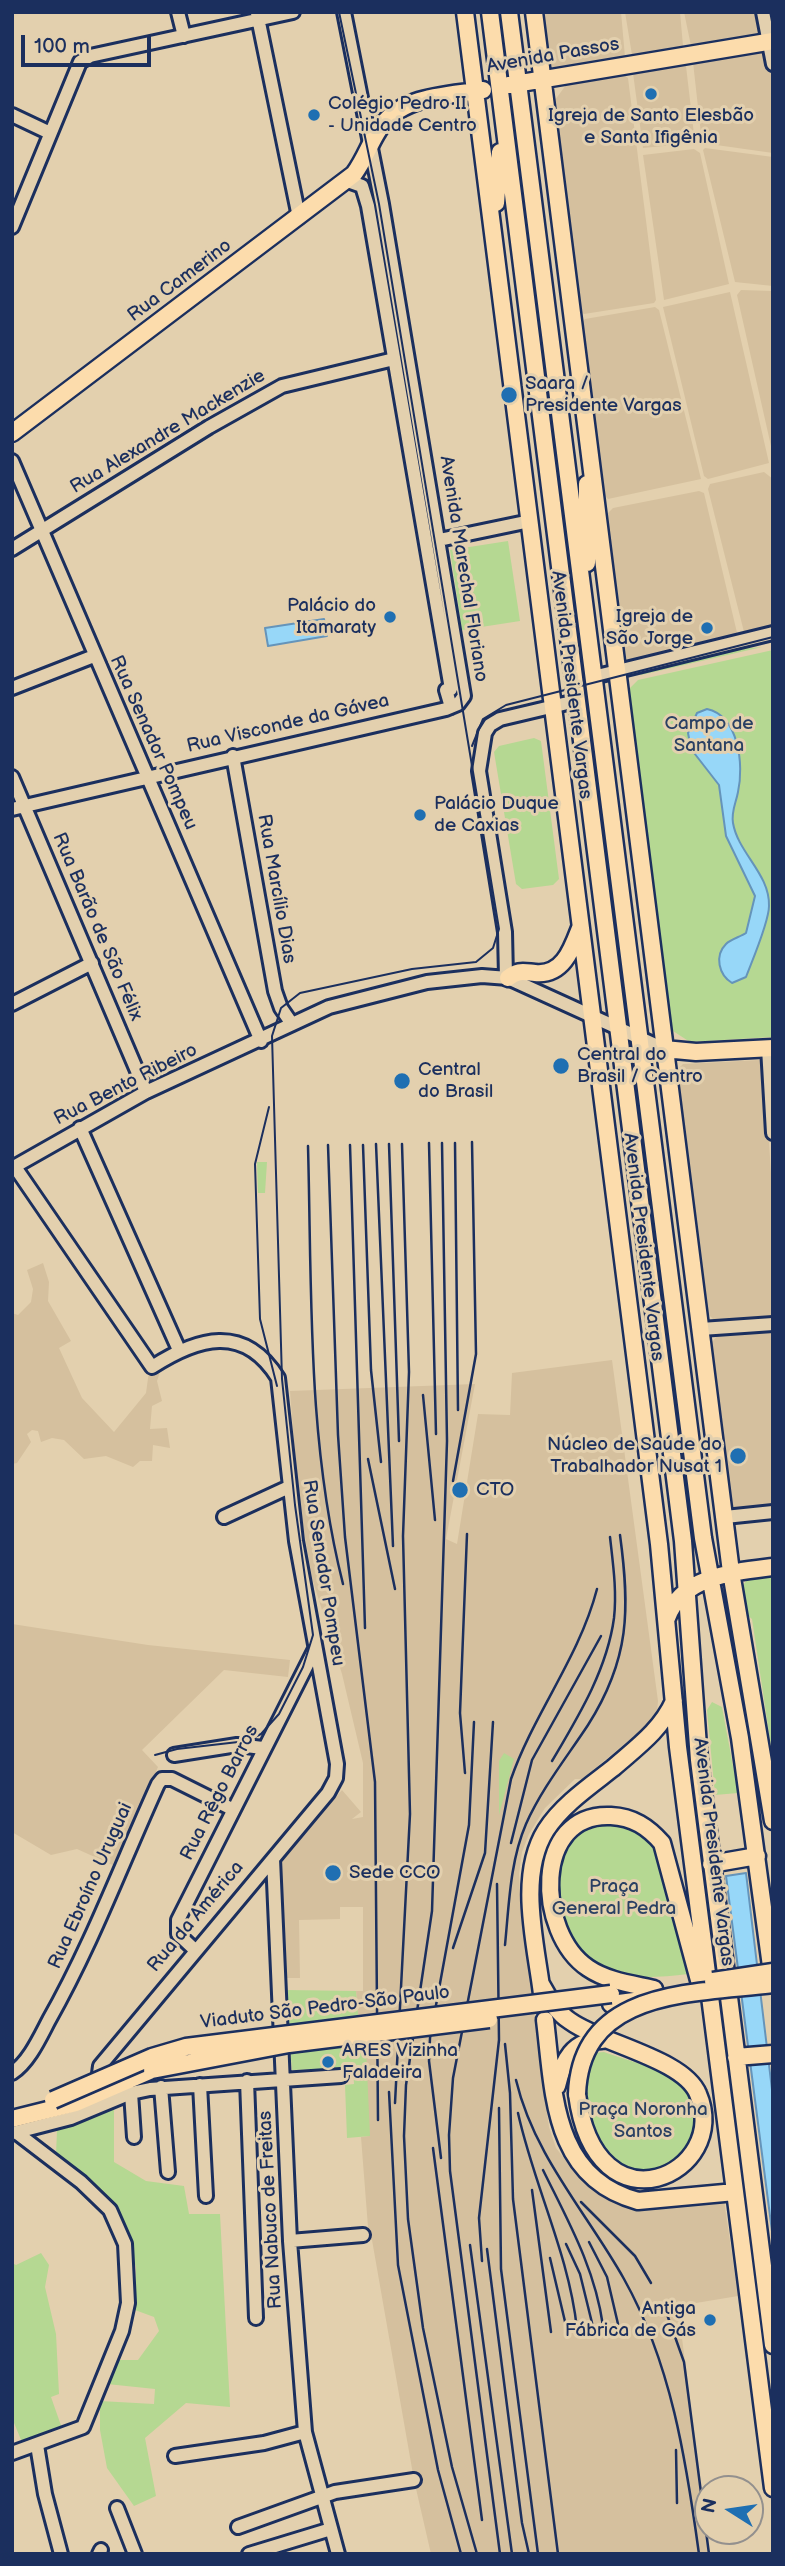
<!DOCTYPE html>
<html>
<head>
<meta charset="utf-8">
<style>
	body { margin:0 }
	#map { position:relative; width:785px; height:2566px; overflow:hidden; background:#e3d0ae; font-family:"Balsamiq Sans",sans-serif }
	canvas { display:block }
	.frame { position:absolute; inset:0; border:14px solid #1b2f5e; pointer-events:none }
	.north { position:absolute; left:694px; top:2475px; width:70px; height:70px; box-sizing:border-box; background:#e3d0ae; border:2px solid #93908e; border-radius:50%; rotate:282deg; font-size:19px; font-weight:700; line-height:28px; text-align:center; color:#1b2f5e }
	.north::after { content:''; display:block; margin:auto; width:24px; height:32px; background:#1f6fb2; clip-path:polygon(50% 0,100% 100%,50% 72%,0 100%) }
	.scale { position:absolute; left:21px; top:35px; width:130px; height:32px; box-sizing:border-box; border:4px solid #1b2f5e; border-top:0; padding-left:9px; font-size:21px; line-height:24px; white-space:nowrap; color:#1b2f5e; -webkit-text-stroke:5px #e3d0ae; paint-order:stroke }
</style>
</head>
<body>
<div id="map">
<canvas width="785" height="2566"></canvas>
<div class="frame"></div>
<div class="north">N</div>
<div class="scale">100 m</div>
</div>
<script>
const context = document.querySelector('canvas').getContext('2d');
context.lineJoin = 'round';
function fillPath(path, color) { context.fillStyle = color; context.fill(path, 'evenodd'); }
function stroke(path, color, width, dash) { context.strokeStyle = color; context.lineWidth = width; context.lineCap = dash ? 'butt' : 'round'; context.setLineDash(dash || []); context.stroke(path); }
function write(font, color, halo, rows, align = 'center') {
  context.font = font + ' "Balsamiq Sans",sans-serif'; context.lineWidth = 6; context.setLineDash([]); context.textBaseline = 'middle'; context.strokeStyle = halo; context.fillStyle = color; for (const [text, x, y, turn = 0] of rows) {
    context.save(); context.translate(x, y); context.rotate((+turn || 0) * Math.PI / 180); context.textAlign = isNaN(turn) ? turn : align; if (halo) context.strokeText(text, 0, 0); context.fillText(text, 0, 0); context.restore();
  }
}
const built = new Path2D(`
	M 542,12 L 621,12 L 625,57 L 553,69 L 550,65 Z
	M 625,12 L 680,12 L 683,46 L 632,55 Z
	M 684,12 L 759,12 L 761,32 L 757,35 L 691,46 Z
	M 762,50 L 766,52 L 773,84 L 773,153 L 702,143 L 693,62 Z
	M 682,63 L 686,66 L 695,143 L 643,148 L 633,73 Z
	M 623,74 L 628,78 L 656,300 L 654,303 L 584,314 L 580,311 L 555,100 L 566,85 Z
	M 705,148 L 773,157 L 773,286 L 735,282 L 703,150 Z
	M 694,149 L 700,153 L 729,284 L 664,300 L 643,155 Z
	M 741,290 L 773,291 L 773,455 L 737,295 Z
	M 730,292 L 769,463 L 708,479 L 704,476 L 663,307 Z
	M 655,307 L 659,310 L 701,479 L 608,499 L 603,494 L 582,323 L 585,319 Z
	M 764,472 L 773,479 L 773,631 L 747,635 L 744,632 L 708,489 L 710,484 Z
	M 699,491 L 704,493 L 738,637 L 627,663 L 607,514 L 613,508 Z
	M 760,1060 L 764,1062 L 773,1206 L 773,1319 L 716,1322 L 707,1313 L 676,1071 L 683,1064 Z
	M 43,1263 L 49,1282 L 48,1301 L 71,1341 L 59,1348 L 82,1398 L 114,1432 L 146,1393 L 149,1371 L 160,1372 L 157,1381 L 162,1401 L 152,1406 L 150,1429 L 167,1428 L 170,1448 L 153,1445 L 152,1461 L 140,1461 L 133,1467 L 106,1456 L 84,1459 L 64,1440 L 52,1438 L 41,1442 L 38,1431 L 32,1430 L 27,1434 L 31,1442 L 17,1463 L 12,1464 L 12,1313 L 18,1315 L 31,1302 L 33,1289 L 27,1270 Z
	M 773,1329 L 773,1506 L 733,1510 L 711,1343 L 720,1333 Z
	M 612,1360 L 658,1701 L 657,1712 L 650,1723 L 582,1779 L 575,1779 L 545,1808 L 529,1834 L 522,1852 L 519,1874 L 521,1908 L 549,2127 L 556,2148 L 574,2171 L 603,2193 L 663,2202 L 664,2209 L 724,2200 L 738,2296 L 678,2306 L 709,2554 L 431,2554 L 414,2480 L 372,2240 L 369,2240 L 361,2137 L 369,2136 L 365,2047 L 361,2047 L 356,1991 L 363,1991 L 363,1907 L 340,1907 L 340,1919 L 299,1920 L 300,1978 L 285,1978 L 281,1862 L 342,1790 L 361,1812 L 352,1819 L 363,1817 L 363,1763 L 342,1674 L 312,1578 L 298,1496 L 290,1391 L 475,1384 L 446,1539 L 457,1544 L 478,1414 L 510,1415 L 512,1373 Z
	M 12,1624 L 148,1645 L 290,1660 L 288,1677 L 224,1670 L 142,1750 L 158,1767 L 117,1867 L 77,1849 L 51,1855 L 12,1832 Z`);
const green = new Path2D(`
	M 508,541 L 520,621 L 462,630 L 450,550 Z
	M 762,647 L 641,675 L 640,673 L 725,650 Z
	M 773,650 L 773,1037 L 690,1042 L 673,1031 L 668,1016 L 628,690 L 638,680 Z
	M 534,738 L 541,741 L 559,879 L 553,885 L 522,889 L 516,884 L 494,752 L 499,746 Z
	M 257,1162 L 267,1162 L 265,1193 L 258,1193 Z
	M 773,1575 L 773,1760 L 752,1619 L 746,1614 L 741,1588 L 749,1577 Z
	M 712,1702 L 722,1707 L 738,1793 L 715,1795 L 707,1710 Z
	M 504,1753 L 514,1759 L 499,1815 L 499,1761 Z
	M 593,1823 C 612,1823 631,1821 646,1834 C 668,1851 681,1944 688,1974 C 662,1977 632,1980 607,1972 C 566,1958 539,1874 567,1842 C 573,1835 585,1829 593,1823 Z
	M 285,1990 L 356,1991 L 361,2047 L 366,2047 L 370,2136 L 347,2138 L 345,2085 L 354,2084 L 353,2068 L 292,2070 Z
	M 604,2052 C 623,2059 677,2073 688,2088 C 695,2098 697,2117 695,2129 C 688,2162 643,2189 613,2162 C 595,2145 585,2114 584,2089 C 584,2078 590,2064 593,2053 Z
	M 114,2107 L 114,2162 L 146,2181 L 184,2186 L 189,2214 L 220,2214 L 230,2407 L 186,2403 L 145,2438 L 156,2496 L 134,2506 L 107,2468 L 100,2430 L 100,2401 L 154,2404 L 155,2389 L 107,2384 L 119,2360 L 138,2360 L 159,2331 L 154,2317 L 135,2310 L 136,2267 L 119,2210 L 56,2155 L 57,2130 Z
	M 41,2253 L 49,2265 L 45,2287 L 56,2334 L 59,2394 L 51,2397 L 64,2434 L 24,2447 L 12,2418 L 12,2263 L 16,2265 Z`);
const water = new Path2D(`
	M 324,619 L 327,636 L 268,646 L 265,628 Z
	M 707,709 C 739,716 744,765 738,792 C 736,803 731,811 733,823 C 738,853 770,874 769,906 C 769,922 752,961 746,977 L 732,983 C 719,975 714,956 726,944 C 731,939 740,937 746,933 L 755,896 L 726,836 L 719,785 L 691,749 L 688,733 L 697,713 Z
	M 746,1873 L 773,2098 L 773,2239 L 726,1876 Z`);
const minor = new Path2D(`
	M 178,12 L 184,36
	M 763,12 L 773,64
	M 257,13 L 299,217
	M 12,115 L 50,133
	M 345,180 L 362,186 L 368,206 L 451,689 L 446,690 L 451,707
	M 12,227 L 80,62 L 90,56 L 293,12
	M 12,461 L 261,1041
	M 439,540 L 530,521
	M 12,549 L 209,427 L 282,386 L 394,359
	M 593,677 L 773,633
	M 12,688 L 94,656
	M 233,756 L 275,991 L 281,1008 L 292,1024
	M 12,777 L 146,1092
	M 12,809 L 446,709 L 458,704 L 464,696 L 382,204 L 344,12
	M 506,977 L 505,932 L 479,771 L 485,733 L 490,725 L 500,719 L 576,701
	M 12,1004 L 92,963
	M 768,1048 L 773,1133
	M 80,1128 L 179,1350
	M 15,1167 L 152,1367 C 197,1338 244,1323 278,1378 L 296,1541 L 337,1764 L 336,1778 L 328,1793 L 100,2066 L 97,2089
	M 12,1168 L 146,1092 L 329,1007 L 427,982 L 482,976 L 508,978 L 664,1049
	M 701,1329 L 773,1324
	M 224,1517 L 289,1487
	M 725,1517 L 773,1512
	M 174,1755 L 237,1745 L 263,1748
	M 273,1859 L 290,2241 L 305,2432 L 338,2554
	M 195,1950 L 178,1934 L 178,1920 L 315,1649
	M 12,2073 C 29,2062 40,2037 49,2020 C 92,1944 122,1863 158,1784 L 162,1779 L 172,1779 L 232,1809
	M 247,2081 L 256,2318
	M 200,2085 L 206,2196
	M 161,2087 L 168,2172
	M 131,2093 L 134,2137
	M 13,2133 L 71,2118 L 131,2093 L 150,2089 L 341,2076
	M 290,2241 L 363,2235
	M 37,2445 L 45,2494 L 61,2554
	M 12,2453 L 83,2427 L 122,2331 L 128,2303 L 125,2244 L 110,2210 L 81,2182 L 17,2133
	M 175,2456 L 264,2443 L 305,2432
	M 117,2508 L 135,2554
	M 238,2527 L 335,2492 L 414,2480
	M 99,2554 L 101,2550
	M 249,2554 L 331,2529`);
const major = new Path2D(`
	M 465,12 L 659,1544 L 678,1747 L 773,2488
	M 490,12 L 683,1541 L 699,1760 L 773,2345
	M 509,12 L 703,1538 L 740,1738 L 773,1981
	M 534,12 L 731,1572 L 773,1821
	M 509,85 L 773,41
	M 496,203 L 500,152
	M 12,433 L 354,174 C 365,159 369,145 378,131 C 399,95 447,96 483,90
	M 587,484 L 587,563
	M 508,978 C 518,970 523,972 535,973 C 563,976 572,949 580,928
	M 664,1049 L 696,1052 L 773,1048
	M 667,1618 C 682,1576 733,1572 773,1567
	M 711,1864 L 757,1856
	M 541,1984 C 549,1998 556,2012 570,2021 C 602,2044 684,2059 698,2094 C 732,2173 596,2238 577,2094
	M 654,1989 C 632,1984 607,1981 588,1968 C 536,1933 532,1812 611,1816 C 633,1817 648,1827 662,1843 L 700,1984
	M 542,1994 C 536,1944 517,1876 546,1830 C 562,1805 590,1786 613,1768 C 637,1747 661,1730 674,1701
	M 611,2004 L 650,1999
	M 545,2020 C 554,2093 552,2178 638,2201 L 735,2192
	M 736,2057 L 773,2054
	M 557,2086 C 563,2060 573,2040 602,2040
	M 12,2119 L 76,2103 L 152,2070`);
const tram = new Path2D(`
	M 472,746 L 483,719 L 506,705 L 773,637
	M 269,1107 L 255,1164 L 260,1319 L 277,1386
	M 155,1755 L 177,1749 L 247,1741 L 261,1734 L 279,1714 L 303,1667 L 313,1635 L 295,1505 L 282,1379 L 272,1036 L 281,1008 L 300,993 L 412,969 L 476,962 L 493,948 L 499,929 L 379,204 L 339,12`);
const rail = new Path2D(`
	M 429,1143 L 436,1434
	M 442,1143 L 447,1441 L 432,1911 L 406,2085 L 404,2136 L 408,2219 L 423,2328 L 452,2467 L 477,2554
	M 455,1143 L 458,1410
	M 376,1144 L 393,1546
	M 389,1144 L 399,1441
	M 328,1145 L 338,1435 L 345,1537 L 375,1782 L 378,2120
	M 350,1145 L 365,1628
	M 363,1145 L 371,1370 L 381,1462
	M 308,1146 C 312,1292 307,1442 343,1584
	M 423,1395 L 435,1520
	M 368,1459 L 395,1589
	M 453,1481 L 476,1354 L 472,1142
	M 552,1761 C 578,1717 607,1670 614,1618 C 617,1591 613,1564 610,1537
	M 465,1773 L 460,1713 L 467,1534
	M 511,1843 L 532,1760 L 601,1636
	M 505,1945 C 509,1905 510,1861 526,1824 C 542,1788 567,1757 588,1725 C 630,1659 630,1609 620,1535
	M 453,1948 L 485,1853 L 493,1722
	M 505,2044 L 510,2093 L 513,2199 L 558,2554
	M 516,2080 C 534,2156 587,2213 624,2279 C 671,2363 686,2459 699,2554
	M 389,2092 L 398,2265 L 438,2470 L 461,2554
	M 395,2103 L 410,1814 L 403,1536 L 409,1372 L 402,1144
	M 499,2108 L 501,2269 L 538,2554
	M 518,2113 C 534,2186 569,2254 577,2329
	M 433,2148 L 482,2520
	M 441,2158 L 429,2061 L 430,2038 L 469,1825 L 474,1722
	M 543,2170 C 568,2221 595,2268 603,2326
	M 532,2190 L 551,2332
	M 581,2202 L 635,2256 L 651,2283
	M 589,2242 L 607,2277 L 618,2324
	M 566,2244 L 580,2274 L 593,2327
	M 470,2245 L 512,2554
	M 487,2249 L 522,2523 L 529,2554
	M 550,2258 L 567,2330
	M 482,2261 L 479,2218 L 499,2040 L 497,1884
	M 664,2306 L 684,2362 L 709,2554
	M 676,2450 L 677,2503
	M 500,2554 L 450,2171 L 449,2135 L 453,2078 L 511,1779 C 534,1713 579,1658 597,1589`);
const majorBridge = new Path2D(`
	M 713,1981 L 773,1972
	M 152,2070 L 289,2044 L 489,2019
	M 577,2094 C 581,1988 694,1994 773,1984
	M 53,2100 L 152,2057 L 186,2047 L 611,1994`);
const markers = [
	[651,94,7,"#1f6fb2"],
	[314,115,7,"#1f6fb2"],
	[509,395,9,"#1f6fb2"],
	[390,617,7,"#1f6fb2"],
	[707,628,7,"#1f6fb2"],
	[420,815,7,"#1f6fb2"],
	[561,1066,9,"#1f6fb2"],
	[402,1081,9,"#1f6fb2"],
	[738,1456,9,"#1f6fb2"],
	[460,1490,9,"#1f6fb2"],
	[333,1873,9,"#1f6fb2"],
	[328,2062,7,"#1f6fb2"],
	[710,2320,7,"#1f6fb2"]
];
const streetNames = [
	["Avenida Passos",553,56,-10],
	["Rua Camerino",180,281,-37],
	["Rua Alexandre Mackenzie",168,432,-31],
	["Avenida Marechal Floriano",463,569,81],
	["Avenida Presidente Vargas",571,685,83],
	["Rua Visconde da Gávea",288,724,-13],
	["Rua Senador Pompeu",153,743,66],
	["Rua Marcílio Dias",276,889,80],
	["Rua Barão de São Félix",97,927,67],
	["Rua Bento Ribeiro",126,1085,-27],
	["Avenida Presidente Vargas",643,1247,83],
	["Rua Senador Pompeu",323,1573,81],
	["Rua Rêgo Barros",220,1793,-63],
	["Avenida Presidente Vargas",713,1852,83],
	["Rua Ebroíno Uruguai",91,1886,-66],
	["Rua da América",196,1917,-50],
	["Viaduto São Pedro-São Paulo",325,2008,-7],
	["Rua Nabuco de Freitas",271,2210,-93]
];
const poiNames = [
	["Colégio Pedro II",328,104],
	["- Unidade Centro",328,126],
	["Igreja de Santo Elesbão",651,116,"center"],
	["e Santa Ifigênia",651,138,"center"],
	["Saara /",525,384],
	["Presidente Vargas",525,406],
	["Palácio do",376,606,"right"],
	["Itamaraty",376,628,"right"],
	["Igreja de",693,617,"right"],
	["São Jorge",693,639,"right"],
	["Palácio Duque",434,804],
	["de Caxias",434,826],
	["Central do",577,1055],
	["Brasil / Centro",577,1077],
	["Central",418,1070],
	["do Brasil",418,1092],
	["Núcleo de Saúde do",722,1445,"right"],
	["Trabalhador Nusat 1",722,1467,"right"],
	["CTO",476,1490],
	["Sede CCO",349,1873],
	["ARES Vizinha",342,2051],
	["Faladeira",342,2073],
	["Antiga",696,2309,"right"],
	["Fábrica de Gás",696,2331,"right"]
];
const parkNames = [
	["Campo de",709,724],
	["Santana",709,746],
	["Praça",614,1887],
	["General Pedra",614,1909],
	["Praça Noronha",643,2110],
	["Santos",643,2132]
];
fillPath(built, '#d5c09e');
fillPath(green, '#b5d892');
fillPath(water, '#97d7f8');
stroke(water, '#6594ba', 2);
stroke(minor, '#1b2f5e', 18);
stroke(major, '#1b2f5e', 21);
stroke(minor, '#e3d0ae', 12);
stroke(major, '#fcdcac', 16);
stroke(tram, '#1b2f5e', 2);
stroke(rail, '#1b2f5e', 2.5);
stroke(majorBridge, '#1b2f5e', 21, []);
stroke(majorBridge, '#fcdcac', 16);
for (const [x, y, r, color] of markers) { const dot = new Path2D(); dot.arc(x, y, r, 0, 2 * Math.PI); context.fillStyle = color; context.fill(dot); stroke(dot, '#e3d0ae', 2.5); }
write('19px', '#1b2f5e', '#e3d0ae', streetNames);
write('19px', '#1b2f5e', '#e3d0ae', poiNames, 'left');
write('19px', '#2a4063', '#e3d0ae', parkNames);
</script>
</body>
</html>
